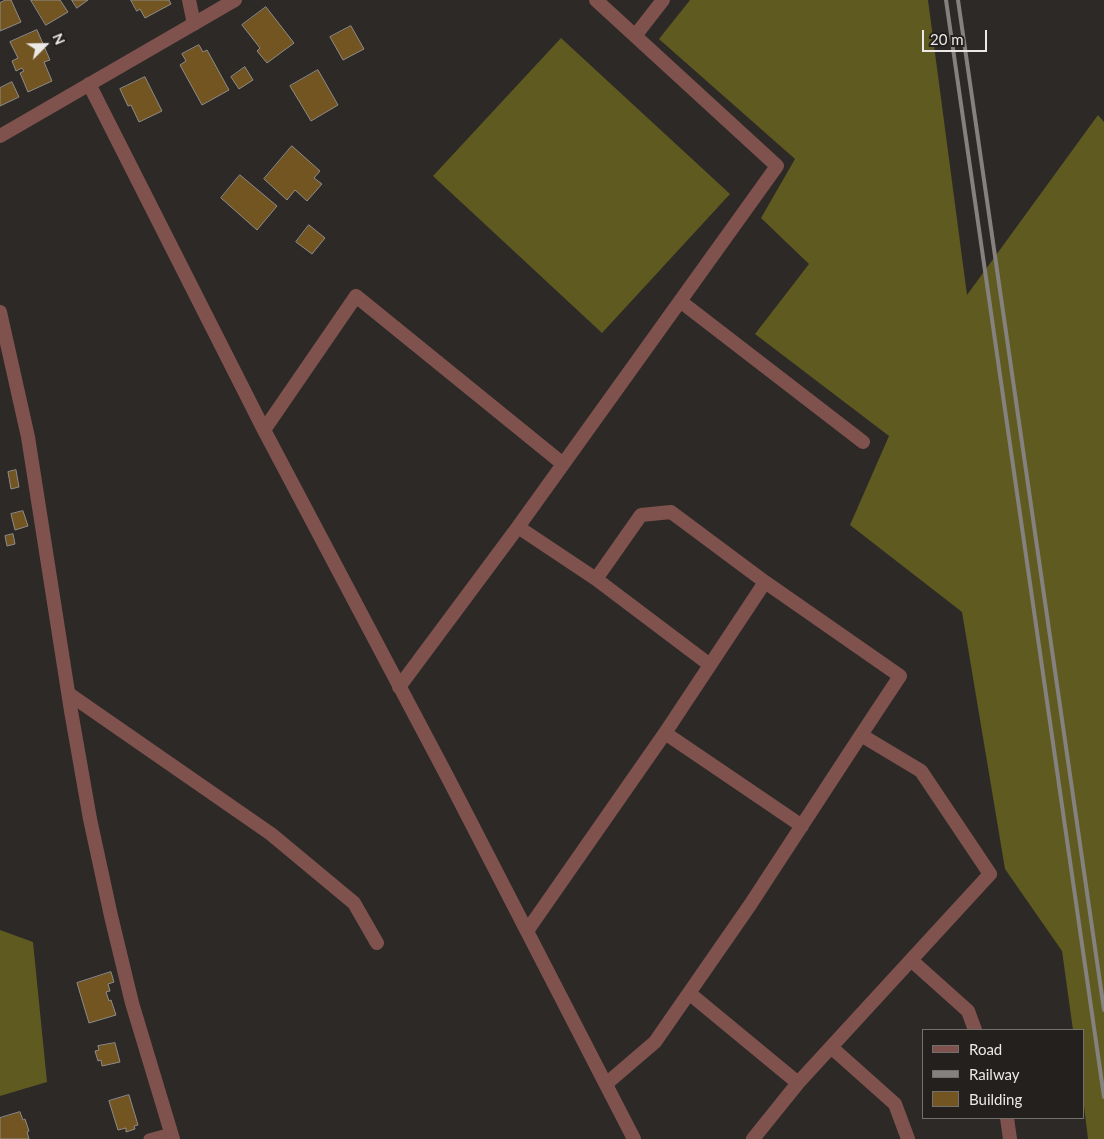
<!DOCTYPE html>
<html>
<head>
<meta charset="utf-8">
<style>
	body { margin:0 }
	#map { position:relative; width:1104px; height:1139px; overflow:hidden; background:#2d2927; font-family:Lato,sans-serif }
	canvas { display:block }
	.legend { position:absolute; left:922px; top:1029px; width:162px; height:90px; box-sizing:border-box; background:#23201e; border:1px solid #73706e; margin:0; padding:6px 9px; list-style:none; font-size:15px; color:#ebe8e7 }
	.legend li { display:flex; align-items:center; gap:10px; height:25px }
	.legend b { width:25px; border:1px solid #73706e }
	.north { position:absolute; left:20px; top:20px; width:50px; height:50px; -webkit-text-stroke:4px #23201e; paint-order:stroke; rotate:67deg; font-size:14px; font-weight:700; line-height:20px; text-align:center; color:#ebe8e7 }
	.north::after { content:''; display:block; margin:auto; width:18px; height:22px; background:#ebe8e7; clip-path:polygon(50% 0,100% 100%,50% 72%,0 100%) }
	.scale { position:absolute; left:922px; top:30px; width:65px; height:22px; box-sizing:border-box; border:2px solid #ebe8e7; border-top:0; padding-left:6px; font-size:15px; line-height:18px; white-space:nowrap; color:#ebe8e7; -webkit-text-stroke:4px #23201e; paint-order:stroke }
</style>
</head>
<body>
<div id="map">
<canvas width="1104" height="1139"></canvas>
<ul class="legend">
<li><b style="height:6px;background:#7f524d"></b>Road</li>
<li><b style="height:6px;background:#85817f"></b>Railway</li>
<li><b style="height:14px;background:#735522"></b>Building</li>
</ul>
<div class="north">N</div>
<div class="scale">20 m</div>
</div>
<script>
const context = document.querySelector('canvas').getContext('2d');
context.lineJoin = 'round';
function fillPath(path, color) { context.fillStyle = color; context.fill(path, 'evenodd'); }
function stroke(path, color, width, dash) { context.strokeStyle = color; context.lineWidth = width; context.lineCap = dash ? 'butt' : 'round'; context.setLineDash(dash || []); context.stroke(path); }
const forest = new Path2D(`
	M 690,0 L 928,0 L 967,295 L 1098,115 L 1104,122 L 1104,1139 L 1088,1139 L 1083,1098 L 1083,1030 L 1073,1030 L 1062,951 L 1005,869 L 962,612 L 850,525 L 889,436 L 755,334 L 809,264 L 761,218 L 795,159 L 659,39 Z
	M 561,38 L 730,194 L 602,333 L 433,176 Z
	M 0,930 L 33,942 L 47,1082 L 0,1096 Z`);
const building = new Path2D(`
	M 6,0 L 11,0 L 21,22 L 0,31 L 0,3 Z
	M 31,0 L 60,0 L 68,12 L 46,25 Z
	M 72,0 L 88,0 L 77,8 Z
	M 131,0 L 169,0 L 171,4 L 145,18 L 140,9 L 137,11 Z
	M 266,7 L 294,43 L 267,63 L 257,51 L 260,48 L 242,25 Z
	M 351,26 L 364,49 L 343,60 L 330,37 Z
	M 37,30 L 50,60 L 44,62 L 52,81 L 28,92 L 20,73 L 24,71 L 22,68 L 16,71 L 12,61 L 18,58 L 10,42 Z
	M 199,45 L 203,52 L 207,50 L 229,90 L 202,105 L 180,65 L 186,61 L 182,54 Z
	M 245,67 L 253,80 L 239,89 L 231,77 Z
	M 318,70 L 338,105 L 311,121 L 290,86 Z
	M 145,77 L 162,111 L 139,122 L 131,105 L 128,106 L 120,89 Z
	M 12,82 L 19,97 L 0,106 L 0,88 Z
	M 292,146 L 320,171 L 314,178 L 322,184 L 307,201 L 295,190 L 287,200 L 264,179 Z
	M 240,175 L 277,206 L 257,230 L 221,198 Z
	M 309,225 L 325,238 L 312,254 L 296,242 Z
	M 16,470 L 19,487 L 11,489 L 8,472 Z
	M 23,511 L 28,526 L 15,530 L 11,514 Z
	M 13,534 L 15,544 L 7,546 L 5,536 Z
	M 111,972 L 114,982 L 108,984 L 110,991 L 106,992 L 109,1001 L 111,1000 L 116,1015 L 89,1023 L 77,983 Z
	M 115,1043 L 120,1062 L 102,1066 L 101,1060 L 98,1061 L 95,1051 L 99,1050 L 98,1046 Z
	M 129,1095 L 138,1125 L 134,1126 L 135,1129 L 126,1132 L 126,1128 L 118,1130 L 109,1101 Z
	M 20,1112 L 23,1120 L 25,1119 L 29,1131 L 27,1132 L 29,1139 L 0,1139 L 0,1118 Z`);
const service = new Path2D(`
	M 149,1139 L 171,1133`);
const minor = new Path2D(`
	M 189,0 L 194,24
	M 635,36 L 663,0
	M 89,84 L 264,430 L 448,778 L 634,1139
	M 680,301 L 863,442
	M 264,430 L 356,296 L 563,464
	M 518,527 L 596,579
	M 710,665 L 596,579 L 641,515 L 671,512 L 765,582
	M 399,687 L 518,527 L 777,166 L 596,0
	M 69,694 L 271,834 L 354,903 L 377,943
	M 665,733 L 802,826
	M 527,931 L 665,733 L 765,582 L 900,676 L 861,735
	M 911,960 L 968,1011 L 975,1030
	M 689,993 L 798,1083
	M 831,1047 L 895,1104 L 908,1139
	M 606,1084 L 655,1042 L 750,905 L 861,735 L 921,771 L 990,874 L 798,1083 L 753,1139
	M 1007,1118 L 1010,1139`);
const tertiary = new Path2D(`
	M 0,136 L 235,0
	M 0,312 L 28,437 L 71,711 L 90,819 L 111,916 L 132,1003 L 173,1139`);
const rail = new Path2D(`
	M 946,0 L 1104,1097
	M 958,0 L 1104,1010`);
fillPath(forest, '#5e5a20');
fillPath(building, '#735522');
stroke(building, '#8e8c89', 1);
stroke(service, '#7f524d', 11);
stroke(minor, '#7f524d', 14);
stroke(tertiary, '#7f524d', 14);
stroke(rail, '#85817f', 4);
</script>
</body>
</html>
